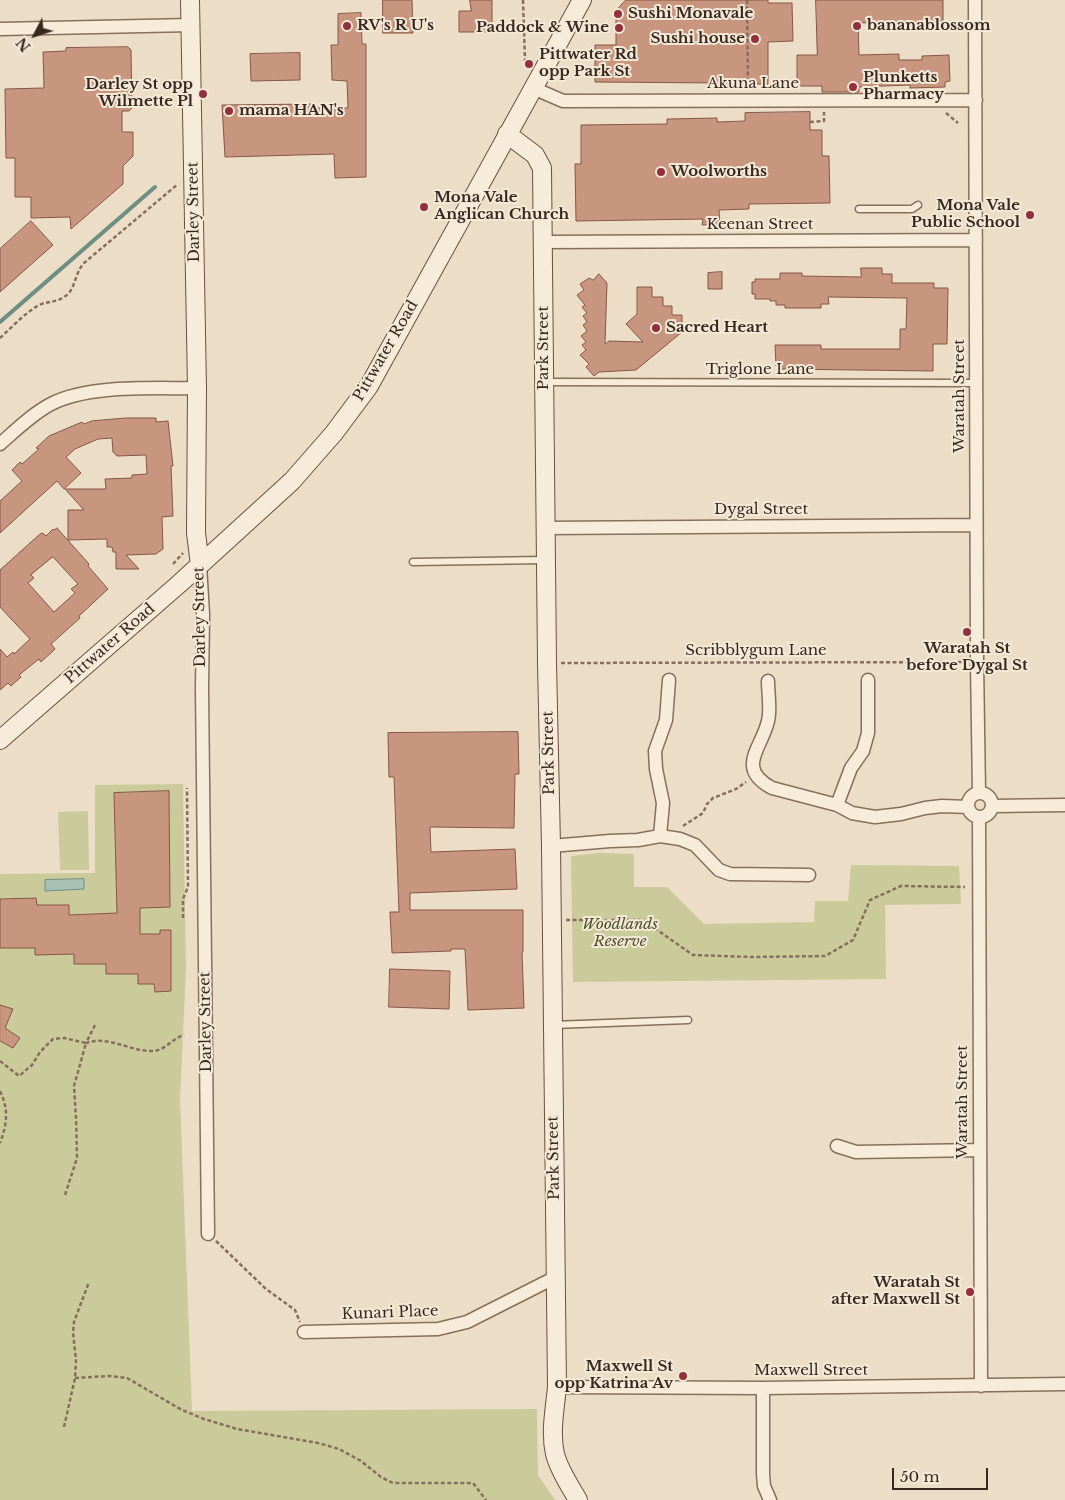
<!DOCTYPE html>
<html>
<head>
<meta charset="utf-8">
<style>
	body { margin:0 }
	#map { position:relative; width:1065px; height:1500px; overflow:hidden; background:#ecddc7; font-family:"Libre Baskerville",serif }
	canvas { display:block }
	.north { position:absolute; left:10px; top:10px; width:50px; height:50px; -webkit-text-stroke:4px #f4e8d6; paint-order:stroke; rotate:230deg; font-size:14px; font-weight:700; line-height:20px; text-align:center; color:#382920 }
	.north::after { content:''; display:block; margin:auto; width:18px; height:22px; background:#382920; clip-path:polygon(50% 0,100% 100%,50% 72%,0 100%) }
	.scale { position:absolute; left:892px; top:1468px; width:96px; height:22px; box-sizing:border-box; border:2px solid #382920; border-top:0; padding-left:6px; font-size:15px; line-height:18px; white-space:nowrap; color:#382920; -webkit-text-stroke:4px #f4e8d6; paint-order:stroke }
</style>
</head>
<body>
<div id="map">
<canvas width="1065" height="1500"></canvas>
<div class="north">N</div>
<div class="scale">50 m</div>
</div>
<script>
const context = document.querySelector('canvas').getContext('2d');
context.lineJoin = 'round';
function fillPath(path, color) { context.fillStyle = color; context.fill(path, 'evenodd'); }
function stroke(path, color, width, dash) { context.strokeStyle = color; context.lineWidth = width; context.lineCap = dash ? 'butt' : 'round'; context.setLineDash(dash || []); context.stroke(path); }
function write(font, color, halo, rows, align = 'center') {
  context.font = font + ' "Libre Baskerville",serif'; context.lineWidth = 4; context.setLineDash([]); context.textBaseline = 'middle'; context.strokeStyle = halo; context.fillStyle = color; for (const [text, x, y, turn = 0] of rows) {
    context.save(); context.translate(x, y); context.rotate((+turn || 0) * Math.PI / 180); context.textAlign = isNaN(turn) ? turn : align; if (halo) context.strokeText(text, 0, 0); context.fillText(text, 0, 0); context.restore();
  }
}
const green = new Path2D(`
	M 183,784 L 186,969 L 180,1099 L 192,1411 L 537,1409 L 538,1475 L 555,1500 L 0,1500 L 0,874 L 95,873 L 95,785 Z
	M 88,811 L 89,870 L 60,870 L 58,812 Z
	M 600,853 L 634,854 L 634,887 L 667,887 L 704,924 L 814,922 L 815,901 L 848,901 L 851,865 L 959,866 L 961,904 L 885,905 L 886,979 L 573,982 L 571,856 Z`);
const water = new Path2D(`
	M 84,879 L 84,889 L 45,891 L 45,880 Z`);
const stream = new Path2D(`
	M 0,322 L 155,187`);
const building = new Path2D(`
	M 383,0 L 412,0 L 413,33 L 383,33 Z
	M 470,0 L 492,0 L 492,32 L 459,32 L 459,11 L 471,11 Z
	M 626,0 L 768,0 L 768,3 L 792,3 L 793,41 L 768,42 L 768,84 L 741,84 L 741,86 L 723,86 L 723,83 L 595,82 L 595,45 L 616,45 L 616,11 Z
	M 816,0 L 943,0 L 943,21 L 858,23 L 859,55 L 899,54 L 899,60 L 922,60 L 922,56 L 949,55 L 950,81 L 945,82 L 945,87 L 910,88 L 910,85 L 859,87 L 859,92 L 822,92 L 822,86 L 797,86 L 797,55 L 817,55 Z
	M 361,13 L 362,44 L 366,44 L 366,177 L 335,178 L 334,154 L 225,157 L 222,105 L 314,104 L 314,108 L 348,108 L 347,81 L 332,80 L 331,45 L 338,45 L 338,14 Z
	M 128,47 L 131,50 L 132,108 L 129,111 L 122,111 L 122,132 L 133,132 L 133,156 L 123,166 L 123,184 L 71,229 L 70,217 L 31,218 L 31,197 L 15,197 L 15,158 L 6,158 L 5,89 L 44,88 L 43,52 L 66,51 L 66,48 Z
	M 300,53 L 300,80 L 251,81 L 250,54 Z
	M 810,112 L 810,130 L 822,130 L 822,156 L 829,156 L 830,203 L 749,204 L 749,209 L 719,210 L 720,224 L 702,225 L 703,219 L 576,221 L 575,164 L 581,164 L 581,125 L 667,124 L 667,119 L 717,118 L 717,122 L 745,121 L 745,113 Z
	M 31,221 L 53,245 L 0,292 L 0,249 Z
	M 861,268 L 882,268 L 882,274 L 892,274 L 892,283 L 934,283 L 934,288 L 948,288 L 947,344 L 933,344 L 933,371 L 781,369 L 781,366 L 776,366 L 775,345 L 821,345 L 821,349 L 900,349 L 900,329 L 906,329 L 907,298 L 828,297 L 829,304 L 821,304 L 821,308 L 785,308 L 785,305 L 776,305 L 776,301 L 770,301 L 770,299 L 755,299 L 755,294 L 752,294 L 752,282 L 755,282 L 755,279 L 780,279 L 780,273 L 802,273 L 802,276 L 861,277 Z
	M 722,272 L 722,289 L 708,289 L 708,273 Z
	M 599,274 L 607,283 L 605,344 L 609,341 L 643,342 L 626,324 L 637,314 L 637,287 L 652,287 L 652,297 L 663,297 L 663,306 L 672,306 L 672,315 L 682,315 L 682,332 L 636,370 L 599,372 L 594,376 L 586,367 L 589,364 L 580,355 L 586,350 L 582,345 L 586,342 L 581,336 L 587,331 L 583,325 L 587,322 L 583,316 L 587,313 L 582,307 L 585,305 L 577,295 L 584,290 L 580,284 L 589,278 L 593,280 Z
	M 126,418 L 156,418 L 156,422 L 168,421 L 173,466 L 171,466 L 173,516 L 162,517 L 163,549 L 156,554 L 126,555 L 139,569 L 116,569 L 116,552 L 113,552 L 112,547 L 107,547 L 107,539 L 68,540 L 68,510 L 84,510 L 65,489 L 106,489 L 105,479 L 132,478 L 132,475 L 147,474 L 146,455 L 117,456 L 113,452 L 112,438 L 98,439 L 75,449 L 66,457 L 81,473 L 64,489 L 57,481 L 0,533 L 0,501 L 22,481 L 12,470 L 20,462 L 22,464 L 39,449 L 36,448 L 49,436 L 82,422 L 84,424 L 92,421 Z
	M 57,528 L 89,564 L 88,566 L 108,589 L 79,616 L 80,618 L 51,644 L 55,649 L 41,662 L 39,659 L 19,675 L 21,677 L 11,686 L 8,683 L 0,690 L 0,649 L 7,657 L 13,652 L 14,654 L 30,639 L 0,607 L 0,570 L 40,534 L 43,533 L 46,536 L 53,529 L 54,530 ZM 53,557 L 78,584 L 71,589 L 75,593 L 54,612 L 28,583 L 34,578 L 31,575 Z
	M 518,732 L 519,774 L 515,774 L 514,828 L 430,827 L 431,852 L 515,849 L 517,889 L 410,893 L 410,910 L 523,910 L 523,952 L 522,952 L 524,1008 L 468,1010 L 465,949 L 451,949 L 451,951 L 392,953 L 390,912 L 399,912 L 394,777 L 389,777 L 388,733 Z
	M 169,791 L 170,907 L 140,908 L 140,934 L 160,934 L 160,930 L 171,930 L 171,991 L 155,992 L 154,984 L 138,984 L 138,974 L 106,974 L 106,964 L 74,964 L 74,954 L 35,955 L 35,948 L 0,948 L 0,899 L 36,898 L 37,905 L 69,905 L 69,915 L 117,913 L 114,793 Z
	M 390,969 L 450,971 L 449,1009 L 389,1007 Z
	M 0,1005 L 13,1009 L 5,1028 L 20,1038 L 13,1048 L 0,1041 Z`);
const path = new Path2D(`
	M 523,0 L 525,61
	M 747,0 L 748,89
	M 946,113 L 958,123
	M 810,122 L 824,121 L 824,112
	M 0,338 C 12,327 25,313 39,305 C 50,300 56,304 68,294 C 76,285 75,273 84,263 L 178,184
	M 173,564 L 183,553
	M 561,663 L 965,662
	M 683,826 L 703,813 L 707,804 L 713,798 L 736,789 L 746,782
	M 183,918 L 183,899 L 188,887 L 187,788
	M 566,920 L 643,920 L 693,955 L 752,957 L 825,956 L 853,940 L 870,900 L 901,886 L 965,887
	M 95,1025 L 86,1043 C 110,1035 130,1052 153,1051 C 166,1050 173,1038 184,1035
	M 0,1061 L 19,1076 L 32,1065 L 40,1052 L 53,1039 L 64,1038 L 86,1043 L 74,1086 L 76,1118 L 77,1158 L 65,1195
	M 0,1091 C 9,1109 7,1125 0,1143
	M 216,1241 L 266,1289 L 295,1310 L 300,1322
	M 75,1378 L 109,1376 L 127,1378 L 182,1410 L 204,1419 L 237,1429 L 318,1443 L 339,1449 L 361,1461 L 381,1477 L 393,1483 L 473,1483 L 486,1500
	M 64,1427 L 75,1378 L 76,1360 L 73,1333 L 74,1322 L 89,1282`);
const lane = new Path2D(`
	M 859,209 L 912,209 L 918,205
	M 544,382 L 976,383
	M 413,562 L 544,560
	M 553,1025 L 688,1020`);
const street = new Path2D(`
	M 975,0 L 977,662 L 979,793
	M 0,29 L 191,25
	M 533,88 L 563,101 L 976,100
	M 543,242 L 976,240
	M 0,444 C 16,430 32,414 51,404 C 89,384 154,389 197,388
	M 546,528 L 976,525
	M 200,565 L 203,614 L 202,689 L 208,1234
	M 768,681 C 768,694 771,709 768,721 C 762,748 735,768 772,788 L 837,805 L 852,813 L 875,817 L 901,814 L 925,808 L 942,806 L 968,807
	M968 805a12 12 0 1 1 24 0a12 12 0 1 1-24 0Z
	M 837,805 L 851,768 L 863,751 L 868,733 L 868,680
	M 993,806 L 1065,805
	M 979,817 L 981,1386
	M 660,836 L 663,803 L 656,769 L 655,751 L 666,720 L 669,680
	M 551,846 L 610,841 L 638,840 L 660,836 L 680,839 L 695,845 L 719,870 L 730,874 L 809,875
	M 837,1146 L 856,1152 L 979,1150
	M 304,1332 L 438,1329 L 467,1322 L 556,1277
	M 557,1387 L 763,1388 L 1065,1384
	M 763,1388 L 763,1474 L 764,1486 L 770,1500`);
const secondary = new Path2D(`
	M 190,0 L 197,388 L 196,533 L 200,565
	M 507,134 L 535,155 L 542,168 L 547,663 L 551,846 L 557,1387 C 555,1409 550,1432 555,1454 C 559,1470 570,1486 578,1500
	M 0,740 L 179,584 L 292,481 L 334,433 L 369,386 L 582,0`);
const markers = [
	[618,14,5,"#92313c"],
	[347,26,5,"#92313c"],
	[857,26,5,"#92313c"],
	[619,28,5,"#92313c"],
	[755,39,5,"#92313c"],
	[529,64,5,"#92313c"],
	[853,87,5,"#92313c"],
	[203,94,5,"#92313c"],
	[229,111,5,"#92313c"],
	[661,172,5,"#92313c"],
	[424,207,5,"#92313c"],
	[1030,215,5,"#92313c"],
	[656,328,5,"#92313c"],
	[967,632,5,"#92313c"],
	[970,1292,5,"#92313c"],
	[683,1376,5,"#92313c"]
];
const poiNames = [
	["Sushi Monavale",628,14],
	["RV's R U's",357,26],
	["bananablossom",867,26],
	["Paddock & Wine",609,28,"right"],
	["Sushi house",745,39,"right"],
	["Pittwater Rd",539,55],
	["opp Park St",539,72],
	["Plunketts",863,78],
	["Pharmacy",863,95],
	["Darley St opp",193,85,"right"],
	["Wilmette Pl",193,102,"right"],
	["mama HAN's",239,111],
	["Woolworths",671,172],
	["Mona Vale",434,198],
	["Anglican Church",434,215],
	["Mona Vale",1020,206,"right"],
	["Public School",1020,223,"right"],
	["Sacred Heart",666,328],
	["Waratah St",967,649,"center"],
	["before Dygal St",967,666,"center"],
	["Waratah St",960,1283,"right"],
	["after Maxwell St",960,1300,"right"],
	["Maxwell St",673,1367,"right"],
	["opp Katrina Av",673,1384,"right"]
];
const streetNames = [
	["Akuna Lane",753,84],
	["Darley Street",194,212,-91],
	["Keenan Street",760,225],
	["Park Street",544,348,-90],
	["Pittwater Road",386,351,-60],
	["Triglone Lane",760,370],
	["Waratah Street",960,396,-90],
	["Dygal Street",761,510],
	["Darley Street",200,617,-91],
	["Pittwater Road",110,644,-41],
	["Scribblygum Lane",756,651],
	["Park Street",549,753,-91],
	["Darley Street",206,1022,-91],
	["Waratah Street",963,1102,-90],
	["Park Street",554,1158,-91],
	["Kunari Place",390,1313,-2],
	["Maxwell Street",811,1371]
];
const parkNames = [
	["Woodlands",620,925],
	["Reserve",620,942]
];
fillPath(green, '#caca9b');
fillPath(water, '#a8c0b6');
stroke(water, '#6f8e83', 1);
stroke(stream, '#6f8e83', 4);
fillPath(building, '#c8957f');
stroke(building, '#855745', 1);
stroke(lane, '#876f5d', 9);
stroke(street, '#876f5d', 15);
stroke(secondary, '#695040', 20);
stroke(path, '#876f5d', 2.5, [4, 2.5]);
stroke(lane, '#f7ebda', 6);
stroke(street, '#f7ebda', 12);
stroke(secondary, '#f7ebda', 18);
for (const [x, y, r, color] of markers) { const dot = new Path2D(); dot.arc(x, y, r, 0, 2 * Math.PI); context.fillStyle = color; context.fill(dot); stroke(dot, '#f4e8d6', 2); }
write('bold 15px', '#382920', '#f4e8d6', poiNames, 'left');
write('15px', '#382920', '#f4e8d6', streetNames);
write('italic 15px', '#4d5328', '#f4e8d6', parkNames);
</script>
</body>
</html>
